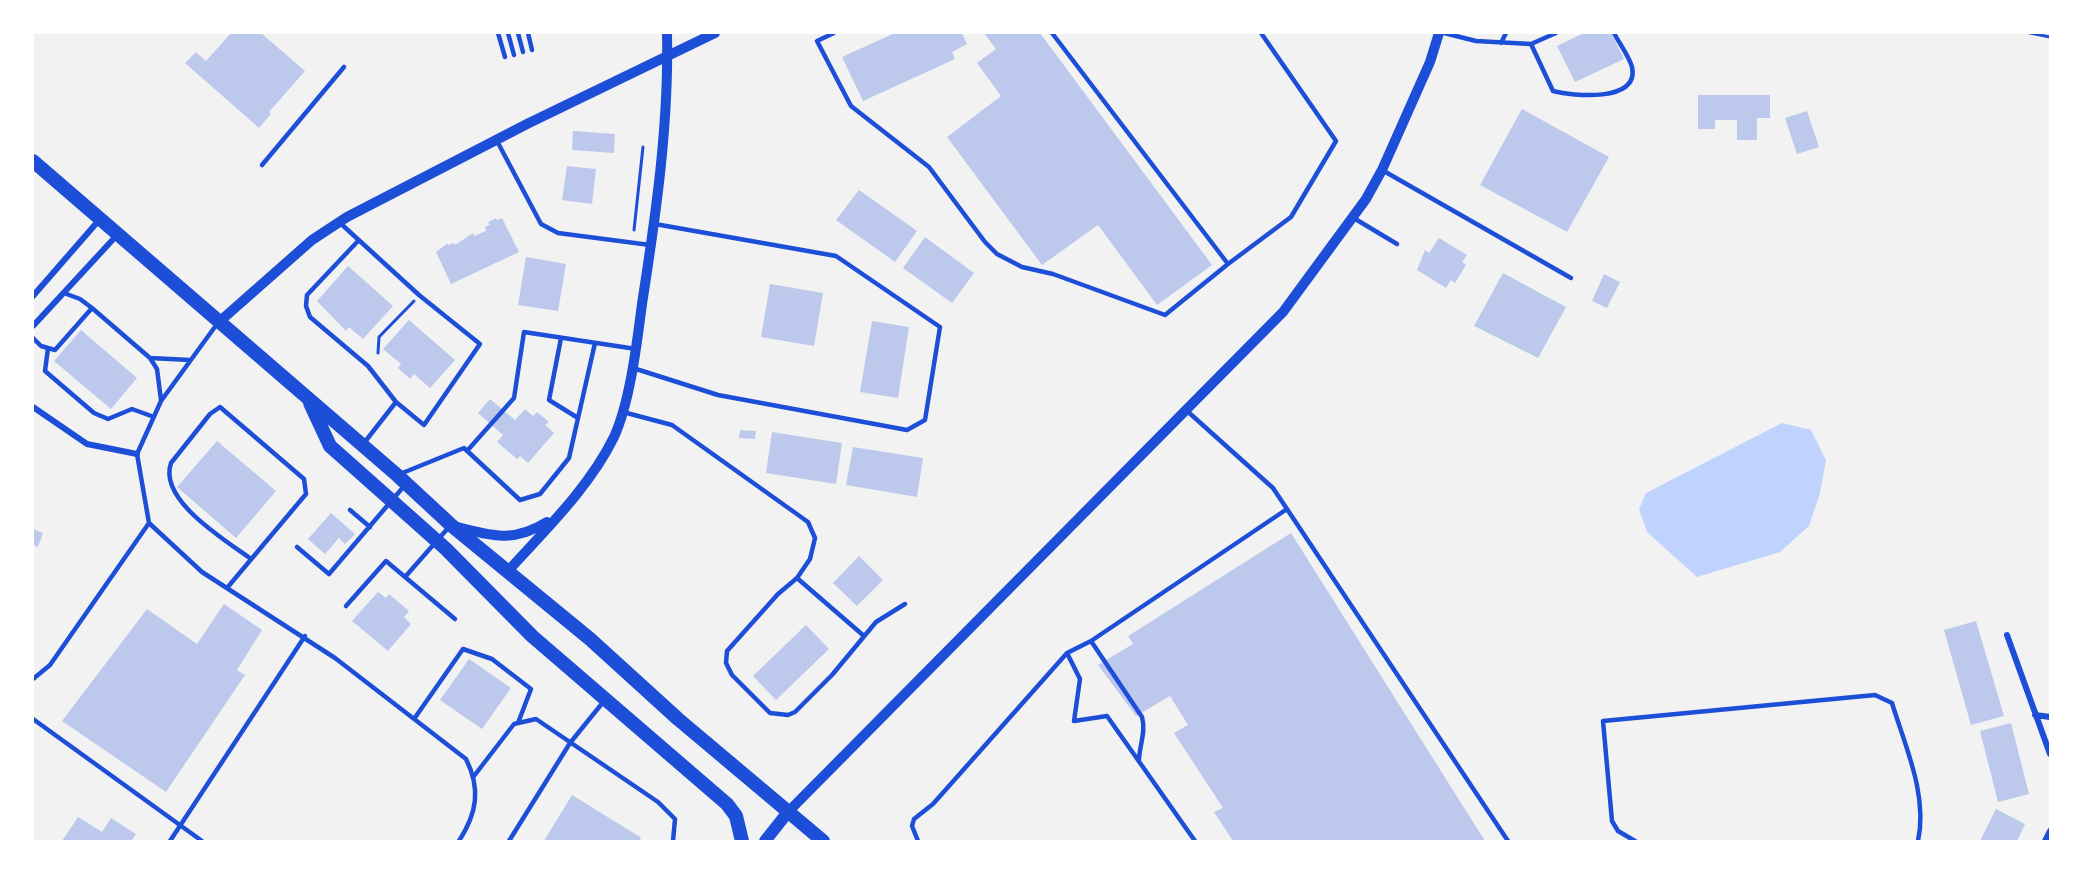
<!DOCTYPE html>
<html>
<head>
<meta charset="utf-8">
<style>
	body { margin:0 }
	#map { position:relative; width:2083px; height:874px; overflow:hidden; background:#f2f2f2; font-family:"Noto Serif",serif }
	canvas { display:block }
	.frame { position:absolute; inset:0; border:34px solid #fff; pointer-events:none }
</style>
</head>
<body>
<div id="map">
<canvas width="2083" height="874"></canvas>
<div class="frame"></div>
</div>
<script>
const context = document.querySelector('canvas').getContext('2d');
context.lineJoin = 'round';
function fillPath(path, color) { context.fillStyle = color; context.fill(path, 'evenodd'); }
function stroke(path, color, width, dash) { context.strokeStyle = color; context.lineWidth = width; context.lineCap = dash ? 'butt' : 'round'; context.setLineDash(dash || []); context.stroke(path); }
const water = new Path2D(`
	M 1782,423 L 1811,430 L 1826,460 L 1820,493 L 1809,526 L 1780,552 L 1697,577 L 1647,532 L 1639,509 L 1646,493 Z`);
const building = new Path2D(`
	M 231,33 L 261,33 L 305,71 L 269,112 L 271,114 L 259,128 L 185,63 L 196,52 L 206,61 Z
	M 895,33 L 962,33 L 967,44 L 952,52 L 955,59 L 863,101 L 842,57 Z
	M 984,33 L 1040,33 L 1212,265 L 1157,305 L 1098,225 L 1042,265 L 947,137 L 1001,96 L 977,63 L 996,49 Z
	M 1584,33 L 1611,33 L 1624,59 L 1575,82 L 1557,46 Z
	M 1698,95 L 1770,95 L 1770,118 L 1757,118 L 1757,140 L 1737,140 L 1737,120 L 1715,120 L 1715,129 L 1698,129 Z
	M 1522,109 L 1609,157 L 1567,232 L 1480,185 Z
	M 1807,111 L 1819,147 L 1797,154 L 1785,118 Z
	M 573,131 L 615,134 L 614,153 L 572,150 Z
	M 567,166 L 596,169 L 592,204 L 562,200 Z
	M 859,190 L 917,231 L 895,262 L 836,220 Z
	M 496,218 L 497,220 L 502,218 L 519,252 L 451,284 L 436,252 L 448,243 L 448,245 L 454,243 L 455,245 L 473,233 L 474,236 L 486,231 L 485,227 L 490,225 L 488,222 Z
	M 925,237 L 974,273 L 952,303 L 903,268 Z
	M 1439,238 L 1467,255 L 1462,262 L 1466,265 L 1455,283 L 1451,280 L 1446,288 L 1417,270 L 1425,250 L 1429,253 Z
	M 526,257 L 566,264 L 558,311 L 518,305 Z
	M 348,266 L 393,306 L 363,339 L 349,327 L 346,331 L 317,301 Z
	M 1503,273 L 1566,307 L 1538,358 L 1474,326 Z
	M 1604,274 L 1620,282 L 1607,308 L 1592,301 Z
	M 770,284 L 823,293 L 814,346 L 761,337 Z
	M 409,320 L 455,360 L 430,388 L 414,374 L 410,379 L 398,368 L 401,364 L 383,349 Z
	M 872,321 L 909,327 L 898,398 L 860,392 Z
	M 81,330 L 137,378 L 111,409 L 54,361 Z
	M 490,399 L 515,420 L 525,409 L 533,416 L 537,412 L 549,422 L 545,425 L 554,433 L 528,463 L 520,456 L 517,459 L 497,442 L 503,435 L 478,413 Z
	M 740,430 L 756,431 L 755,439 L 739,438 Z
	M 772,432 L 842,443 L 836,484 L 766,473 Z
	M 217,441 L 276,491 L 236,538 L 177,487 Z
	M 853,447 L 923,458 L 917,497 L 846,485 Z
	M 331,513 L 355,534 L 345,544 L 339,538 L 325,554 L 308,539 Z
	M 33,529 L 43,533 L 38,547 L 33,545 Z
	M 1291,533 L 1485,841 L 1233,841 L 1214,812 L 1223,808 L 1174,733 L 1188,725 L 1170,696 L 1136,716 L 1098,665 L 1133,644 L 1128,636 Z
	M 859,556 L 883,580 L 857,606 L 833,583 Z
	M 378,592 L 386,598 L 389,594 L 409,611 L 404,617 L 411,624 L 388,651 L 352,621 Z
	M 224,604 L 262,630 L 237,670 L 245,675 L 166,792 L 62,721 L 147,609 L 197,644 Z
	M 1976,621 L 2004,716 L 1971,725 L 1944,630 Z
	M 806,625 L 829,649 L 776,700 L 753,676 Z
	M 469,659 L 511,688 L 482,729 L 440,700 Z
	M 2011,723 L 2029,794 L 1998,802 L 1980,731 Z
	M 572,795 L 640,837 L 641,841 L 544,841 Z
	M 1996,809 L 2025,824 L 2017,841 L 1980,841 Z
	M 78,817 L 102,832 L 111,818 L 136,834 L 131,841 L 62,841 Z`);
const path = new Path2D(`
	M 2030,33 L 2050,37
	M 634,230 L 643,147
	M 378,353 L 379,337 L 414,301`);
const service = new Path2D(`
	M 498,33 L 505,57
	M 508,33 L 514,55
	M 518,33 L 523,52
	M 528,33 L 532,50
	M 834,33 L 817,41 L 851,106 L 929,167 L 985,242 L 997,254 L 1022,267 L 1053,274 L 1165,315 L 1228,264
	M 1052,33 L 1228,264 L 1291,217 L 1336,141 L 1261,33
	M 1444,33 L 1476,41 L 1531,44 L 1556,33
	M 1501,43 L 1506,33
	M 1531,44 L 1553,91 C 1572,96 1640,103 1632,67 C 1629,56 1619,43 1614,33
	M 497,141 L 541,224 L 558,233 L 650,245
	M 262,165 L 344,67
	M 1382,170 L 1571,278
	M 1352,217 L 1397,244
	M 339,222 L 419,295 L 480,344 L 424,425 L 396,402 L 364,443
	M 358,241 L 307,295 L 306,306 L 310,317 L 368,366 L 396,402
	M 64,293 L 80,299 L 92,308 L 150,358 L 157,369 L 161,400
	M 217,324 L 161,401 L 137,454 L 149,523 L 202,572 L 335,658 L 466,759 C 481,789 477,813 459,841
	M 33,338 L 41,346 L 55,350 L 92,308
	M 561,338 L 549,400 L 578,418
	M 48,348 L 45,371 L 94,413 L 108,419 L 132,409 L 154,417
	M 150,358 L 190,360
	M 633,368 L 718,395 L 907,430 L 925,420 L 940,327 L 836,256 L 655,224
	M 1186,410 L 1273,488 L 1508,841
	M 623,412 L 672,425 L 808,522 L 815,538 L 810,559 L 797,578 L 778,594 L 727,651 L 726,663 L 732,675 L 770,713 L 788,715 L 795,712 L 832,675 L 876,622 L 905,604
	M 467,451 L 514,398 L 524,332 L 636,349
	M 400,474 L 464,448 L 520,500 L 540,494 L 569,458 L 595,343
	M 350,510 L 370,527
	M 297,547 L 329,574 L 405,485
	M 405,577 L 449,527
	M 797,578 L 864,636
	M 227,588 L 306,494 L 304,479 L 220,407 L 210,414 L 171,463 C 158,500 225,540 251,559
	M 346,606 L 386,561 L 455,619
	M 1091,641 L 1142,717 C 1146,731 1140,744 1139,759
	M 1067,653 L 1080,679 L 1074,721 L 1107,716 L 1195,841
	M 33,679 L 50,665 L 149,523
	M 33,719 L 202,841
	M 414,719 L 463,649 L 492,659 L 531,689 L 518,723
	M 474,776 L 514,724 L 536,719 L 658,802 L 675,819 L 673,841
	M 170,841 L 305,636
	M 509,841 L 570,743 L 604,701
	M 918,841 L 912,826 L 914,819 L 933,804 L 1067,653 L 1091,641 L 1287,509
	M 1635,841 L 1618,831 L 1612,821 L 1603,721 L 1875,695 L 1892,703 C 1905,746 1928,795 1918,841`);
const minor = new Path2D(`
	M 33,296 L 100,219
	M 33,326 L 118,234
	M 33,407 L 87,444 L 137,454
	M 2007,635 L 2050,754
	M 2035,715 L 2050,717
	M 2045,841 L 2050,831`);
const tertiary = new Path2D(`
	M 219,322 L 312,240 L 347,217 L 529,123 L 715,33
	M 453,526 C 491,535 511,544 547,522
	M 507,572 C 545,530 589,488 614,437 C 630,402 637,343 642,304 C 656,214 669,124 667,33
	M 788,812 L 1283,312 L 1366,199 L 1382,170 L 1430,62 L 1439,33`);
const secondary = new Path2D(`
	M 765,841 L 788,812`);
const primary = new Path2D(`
	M 33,161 L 397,475 L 451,525 L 590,639 L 678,719 L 823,841
	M 310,403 L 330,446 L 446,549 L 532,636 L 727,804 L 736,816 L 742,841`);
fillPath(water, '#bfd3fe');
fillPath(building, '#bdc9ec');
stroke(path, '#1d4ed8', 3);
stroke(service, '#1d4ed8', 4.5);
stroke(minor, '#1d4ed8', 6);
stroke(tertiary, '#1d4ed8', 10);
stroke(secondary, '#1d4ed8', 12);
stroke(primary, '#1d4ed8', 14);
</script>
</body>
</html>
